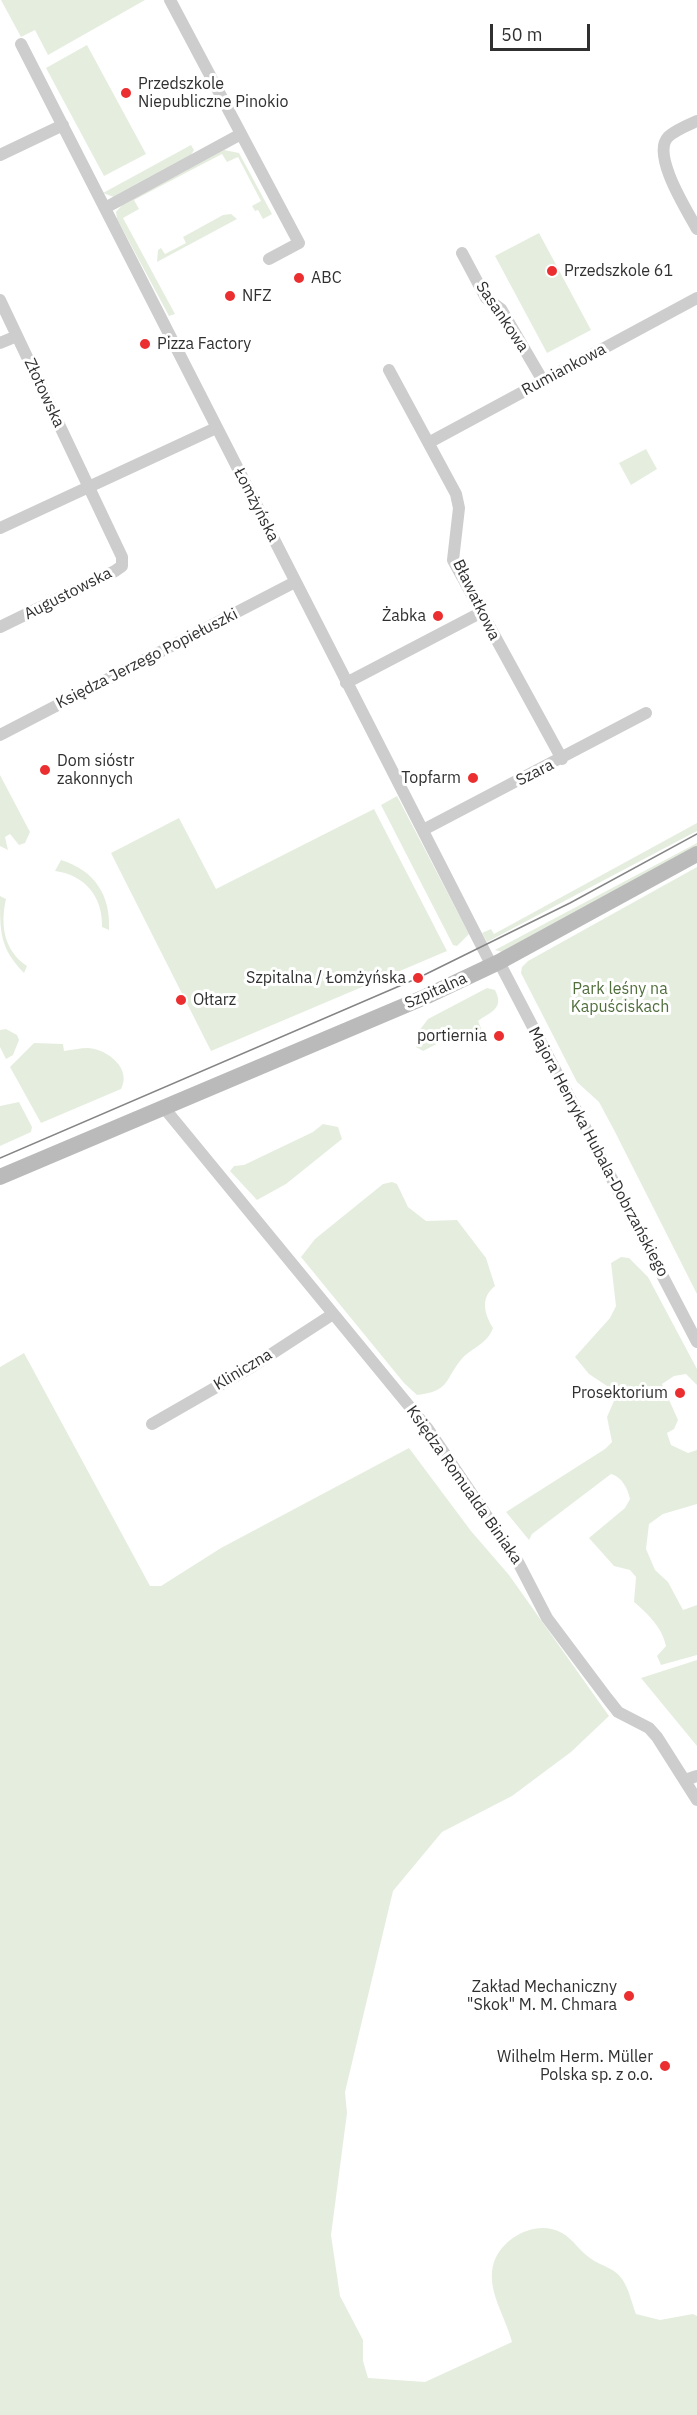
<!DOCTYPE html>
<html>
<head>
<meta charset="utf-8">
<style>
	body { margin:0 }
	#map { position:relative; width:697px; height:2415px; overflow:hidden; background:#fff; font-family:"IBM Plex Sans",sans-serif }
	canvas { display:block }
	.scale { position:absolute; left:490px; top:24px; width:100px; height:27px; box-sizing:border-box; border:3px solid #303030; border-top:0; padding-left:8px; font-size:18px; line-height:21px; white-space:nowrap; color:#303030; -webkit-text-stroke:4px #fff; paint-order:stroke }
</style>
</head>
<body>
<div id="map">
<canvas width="697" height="2415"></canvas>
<div class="scale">50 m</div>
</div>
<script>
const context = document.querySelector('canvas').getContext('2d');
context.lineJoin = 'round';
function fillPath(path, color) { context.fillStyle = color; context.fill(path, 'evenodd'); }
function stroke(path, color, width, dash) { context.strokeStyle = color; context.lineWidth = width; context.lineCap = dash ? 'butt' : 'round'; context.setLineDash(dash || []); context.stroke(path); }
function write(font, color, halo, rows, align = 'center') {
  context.font = font + ' "IBM Plex Sans",sans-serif'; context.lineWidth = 6; context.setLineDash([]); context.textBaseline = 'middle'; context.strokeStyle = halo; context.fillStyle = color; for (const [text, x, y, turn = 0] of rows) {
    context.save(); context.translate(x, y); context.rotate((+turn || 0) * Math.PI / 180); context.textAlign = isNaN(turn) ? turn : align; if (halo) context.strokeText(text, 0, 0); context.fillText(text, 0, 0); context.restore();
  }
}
const green = new Path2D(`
	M 1,0 L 145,0 L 48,55 L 35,30 L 21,37 Z
	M 87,45 L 146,154 L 104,176 L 46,68 Z
	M 191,145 L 194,150 L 191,155 L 114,197 L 103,193 Z
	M 224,150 L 239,153 L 272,214 L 263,219 L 258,210 L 255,211 L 252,206 L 261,201 L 238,157 L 227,162 L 222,154 L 134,200 L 139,209 L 123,218 L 175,314 L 169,316 L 117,219 L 116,212 L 122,205 Z
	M 231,214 L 237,219 L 157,262 L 158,250 L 161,248 L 165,254 L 186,243 L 183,237 L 223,215 Z
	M 539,233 L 591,330 L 547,353 L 495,256 Z
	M 646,449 L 657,469 L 631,485 L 619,463 Z
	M 0,775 L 30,832 L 25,843 L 19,845 L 10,834 L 5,837 L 8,850 L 0,846 Z
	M 397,796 L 469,934 L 457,946 L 453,945 L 381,805 Z
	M 374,809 L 447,951 L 211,1051 L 111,853 L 179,818 L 216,889 Z
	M 697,823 L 697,831 L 487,942 L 482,933 L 491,929 L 494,934 Z
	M 697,843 L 697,847 L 502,952 L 495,950 Z
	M 61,860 C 94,870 111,895 109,930 L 102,927 C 103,897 85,875 55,871 Z
	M 697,867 L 697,1294 L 614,1130 L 599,1102 L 577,1082 L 521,973 L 522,967 L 528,961 Z
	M 0,896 L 6,899 C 0,925 4,951 27,966 L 24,973 C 0,948 0,934 0,896 Z
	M 487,988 L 495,990 C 505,1009 490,1012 478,1021 L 484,1035 L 484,1042 L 478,1044 L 460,1032 L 423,1051 L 416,1047 L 416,1035 L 428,1019 Z
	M 6,1029 L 17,1035 L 19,1040 L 13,1055 L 6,1059 L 0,1047 L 0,1030 Z
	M 34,1043 L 63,1044 L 64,1051 C 72,1050 80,1048 88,1048 C 108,1049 132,1069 121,1089 L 41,1123 L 10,1067 Z
	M 19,1102 L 32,1127 L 31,1132 L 0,1146 L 0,1106 Z
	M 323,1124 L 338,1127 L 342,1139 L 286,1184 L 257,1200 L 230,1171 L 234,1166 L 244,1165 L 313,1132 Z
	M 392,1182 L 397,1184 L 408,1207 L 426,1221 L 457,1220 L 486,1258 L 495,1286 C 480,1298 484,1313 493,1328 C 487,1345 470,1348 460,1361 C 444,1382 449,1391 417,1395 L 404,1383 L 301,1257 L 315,1239 L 383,1184 Z
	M 621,1257 L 629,1258 L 648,1277 L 697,1369 L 697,1385 L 686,1374 L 674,1376 L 662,1384 L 678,1420 L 674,1429 L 667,1433 L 671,1445 L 688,1453 L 697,1450 L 697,1504 L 663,1514 L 649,1524 L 646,1549 L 655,1570 L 668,1582 L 683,1610 L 697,1605 L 697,1655 L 661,1665 L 657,1656 L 666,1646 C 662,1627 648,1614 634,1602 L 636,1577 L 630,1570 L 614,1566 L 589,1538 L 625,1508 L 630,1499 C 628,1489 622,1477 611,1474 L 532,1534 L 529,1540 L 506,1512 L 605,1449 L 612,1442 L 607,1417 L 614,1401 L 613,1390 L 589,1374 L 575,1357 L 610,1318 L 616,1306 L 611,1263 Z
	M 24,1353 L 150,1586 L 161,1586 L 221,1548 L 409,1448 L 471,1531 L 509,1575 L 609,1716 L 571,1752 L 512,1796 L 442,1832 L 393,1891 L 345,2092 L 347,2113 L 331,2235 L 340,2296 L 363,2340 L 363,2361 L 368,2378 L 425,2382 L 512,2342 C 506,2317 485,2289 494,2262 C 503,2237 537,2219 562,2233 C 573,2239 581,2253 593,2260 C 606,2268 618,2269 625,2284 C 630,2293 632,2304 636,2314 L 660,2320 L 693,2314 L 697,2316 L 697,2415 L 0,2415 L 0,1367 Z
	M 697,1660 L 697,1746 L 641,1678 Z`);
const street = new Path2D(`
	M 170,0 L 299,243 L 269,259
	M 21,44 L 492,966
	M 697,121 C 688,125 675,130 668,137 C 651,155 688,212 697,229
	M 0,155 L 63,125
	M 105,208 L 241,134
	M 462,253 L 486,298 L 501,309 L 543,381
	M 0,300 L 122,557 L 122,566 L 115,571 L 0,627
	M 0,343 L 17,336
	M 389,370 L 456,494 L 459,508 L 453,560 L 562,759
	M 430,442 L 697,298
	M 0,528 L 216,428
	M 346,683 L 480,613
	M 0,735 L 295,582
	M 423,830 L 646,713
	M 499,962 L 697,1342
	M 165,1109 L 428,1429 L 518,1562 L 547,1618 L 607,1698 L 618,1712 L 649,1728 L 657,1737 L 697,1800
	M 152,1424 L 253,1366 L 333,1314
	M 685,1780 L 697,1776`);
const secondary = new Path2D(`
	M 0,1177 L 425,997 L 499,962 L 697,854`);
const tram = new Path2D(`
	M 0,1158 L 418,978 L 570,903 L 697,834`);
const markers = [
	[126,93,6,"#eb2f30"],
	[552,271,6,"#eb2f30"],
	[299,278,6,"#eb2f30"],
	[230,296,6,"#eb2f30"],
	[145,344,6,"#eb2f30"],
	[438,616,6,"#eb2f30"],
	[45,770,6,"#eb2f30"],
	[473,778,6,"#eb2f30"],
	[418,978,6,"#eb2f30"],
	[181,1000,6,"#eb2f30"],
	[499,1036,6,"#eb2f30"],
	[680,1393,6,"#eb2f30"],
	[629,1996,6,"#eb2f30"],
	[665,2066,6,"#eb2f30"]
];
const poiNames = [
	["Przedszkole",138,84],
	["Niepubliczne Pinokio",138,102],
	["Przedszkole 61",564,271],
	["ABC",311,278],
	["NFZ",242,296],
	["Pizza Factory",157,344],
	["Żabka",426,616,"right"],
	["Dom sióstr",57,761],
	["zakonnych",57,779],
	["Topfarm",461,778,"right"],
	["Szpitalna / Łomżyńska",406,978,"right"],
	["Ołtarz",193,1000],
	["portiernia",487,1036,"right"],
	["Prosektorium",668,1393,"right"],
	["Zakład Mechaniczny",617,1987,"right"],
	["\"Skok\" M. M. Chmara",617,2005,"right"],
	["Wilhelm Herm. Müller",653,2057,"right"],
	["Polska sp. z o.o.",653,2075,"right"]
];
const streetNames = [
	["Sasankowa",502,317,56],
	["Rumiankowa",564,370,-28],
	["Złotowska",44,393,65],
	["Łomżyńska",256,505,63],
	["Augustowska",68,594,-27],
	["Bławatkowa",476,600,64],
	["Księdza Jerzego Popiełuszki",147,659,-27],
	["Szara",535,773,-27],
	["Szpitalna",436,991,-24],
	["Majora Henryka Hubala-Dobrzańskiego",598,1152,62],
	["Kliniczna",243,1370,-31],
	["Księdza Romualda Biniaka",464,1485,55]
];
const parkNames = [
	["Park leśny na",620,989],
	["Kapuściskach",620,1007]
];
fillPath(green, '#e5eede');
stroke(street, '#cdcdcd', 12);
stroke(secondary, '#bababa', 16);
stroke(tram, '#858585', 1.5);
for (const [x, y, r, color] of markers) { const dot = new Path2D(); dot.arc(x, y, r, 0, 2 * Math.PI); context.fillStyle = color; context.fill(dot); stroke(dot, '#fff', 2); }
write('16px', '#303030', '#fff', poiNames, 'left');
write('16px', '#303030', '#fff', streetNames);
write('16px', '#506e3c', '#fff', parkNames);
</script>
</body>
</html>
